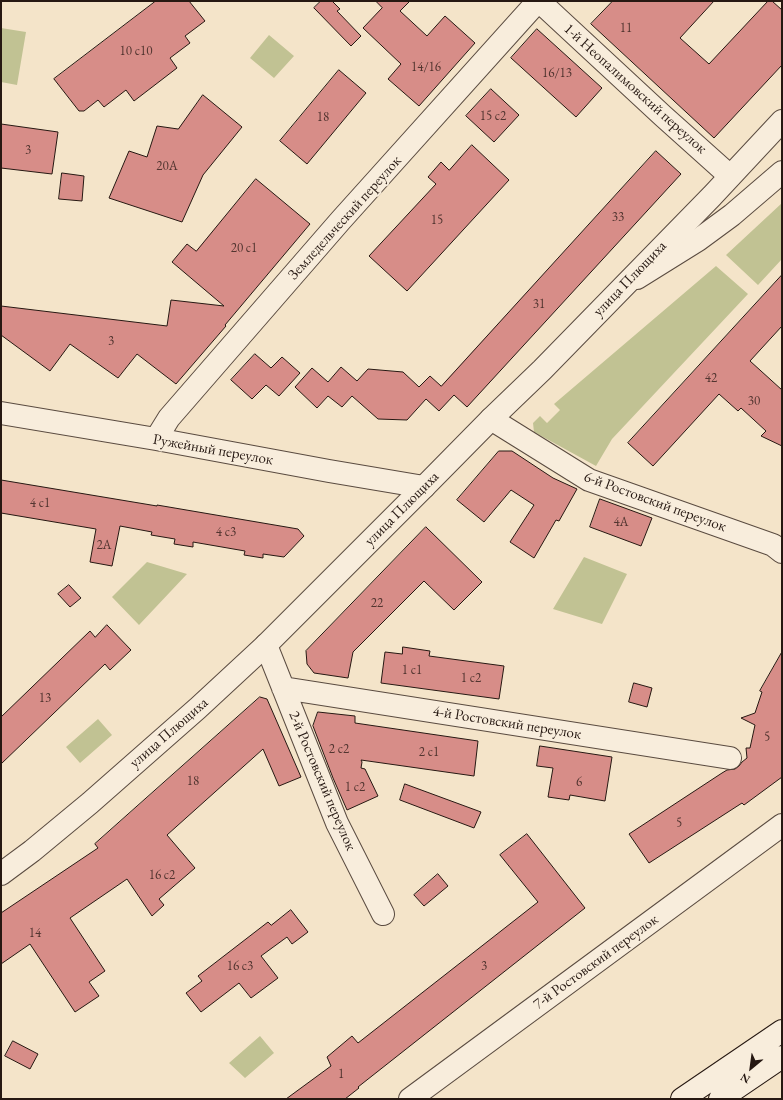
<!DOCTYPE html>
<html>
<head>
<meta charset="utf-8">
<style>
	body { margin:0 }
	#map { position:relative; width:783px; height:1100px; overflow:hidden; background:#f4e4c9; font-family:"EB Garamond",serif }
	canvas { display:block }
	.frame { position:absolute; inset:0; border:2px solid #261812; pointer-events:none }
	.north { position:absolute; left:731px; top:1048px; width:40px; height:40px; -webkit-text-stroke:3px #f8eddc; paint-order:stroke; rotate:209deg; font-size:11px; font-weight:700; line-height:16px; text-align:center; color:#261812 }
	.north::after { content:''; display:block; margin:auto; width:14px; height:18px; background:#261812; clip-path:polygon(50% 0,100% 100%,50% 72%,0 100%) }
</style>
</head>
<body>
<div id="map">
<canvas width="783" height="1100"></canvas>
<div class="frame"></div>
<div class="north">N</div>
</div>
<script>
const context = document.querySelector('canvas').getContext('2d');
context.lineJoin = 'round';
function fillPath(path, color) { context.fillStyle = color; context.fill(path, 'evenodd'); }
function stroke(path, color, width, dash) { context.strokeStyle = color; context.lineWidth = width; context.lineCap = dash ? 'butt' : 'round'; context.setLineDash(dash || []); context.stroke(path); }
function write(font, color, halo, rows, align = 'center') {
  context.font = font + ' "EB Garamond",serif'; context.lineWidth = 4; context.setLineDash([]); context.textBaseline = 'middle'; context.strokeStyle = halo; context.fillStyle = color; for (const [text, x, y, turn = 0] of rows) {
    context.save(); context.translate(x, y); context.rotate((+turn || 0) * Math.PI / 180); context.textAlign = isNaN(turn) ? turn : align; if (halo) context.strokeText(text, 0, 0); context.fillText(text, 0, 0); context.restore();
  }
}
const green = new Path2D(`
	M 1,28 L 26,32 L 17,85 L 1,82 Z
	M 269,35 L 294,56 L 274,78 L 250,58 Z
	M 782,203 L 782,259 L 758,285 L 726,255 Z
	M 716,266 L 748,294 L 612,439 L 596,466 L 534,432 L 533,423 L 540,416 L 547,423 L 560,410 L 554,404 Z
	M 584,557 L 627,574 L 602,624 L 553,609 Z
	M 147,562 L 187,574 L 139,625 L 112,597 Z
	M 98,719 L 112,735 L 80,763 L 66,747 Z
	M 260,1036 L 274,1053 L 245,1078 L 229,1063 Z`);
const building = new Path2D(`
	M 156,1 L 189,1 L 205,21 L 185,36 L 190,43 L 170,58 L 177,68 L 134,101 L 126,90 L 104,107 L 98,100 L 84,111 L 79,111 L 54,79 Z
	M 321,1 L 332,1 L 340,9 L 337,11 L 361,36 L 351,46 L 314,8 Z
	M 376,1 L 410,1 L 400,11 L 427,36 L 445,16 L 475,43 L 419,106 L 388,79 L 401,64 L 363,28 L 382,8 Z
	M 613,1 L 714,1 L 680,38 L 709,64 L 768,1 L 772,1 L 782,10 L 782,65 L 714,138 L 591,24 Z
	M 537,29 L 602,88 L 576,117 L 511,58 Z
	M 339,70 L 366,93 L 307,164 L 280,141 Z
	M 491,89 L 519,115 L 494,142 L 466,116 Z
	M 203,95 L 242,127 L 203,175 L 182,222 L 109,198 L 129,151 L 147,157 L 157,126 L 178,129 Z
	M 1,124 L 58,132 L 52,174 L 1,168 Z
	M 472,145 L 509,180 L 407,291 L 369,256 L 436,184 L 428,177 L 441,162 L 449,170 Z
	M 656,151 L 681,174 L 467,407 L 454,395 L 439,411 L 426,399 L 407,420 L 378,419 L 352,396 L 342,407 L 328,396 L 317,408 L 295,387 L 312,368 L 328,382 L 341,367 L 357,381 L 368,369 L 403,372 L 419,387 L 430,376 L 441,386 Z
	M 62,173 L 84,176 L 82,201 L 59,199 Z
	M 256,179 L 310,224 L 225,325 L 226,326 L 176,384 L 137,354 L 118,378 L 70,344 L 50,371 L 1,335 L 1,306 L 167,326 L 171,300 L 224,306 L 172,262 L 187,244 L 196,251 Z
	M 782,275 L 782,326 L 750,361 L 782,390 L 782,446 L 761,436 L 766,431 L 741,408 L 738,411 L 719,394 L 653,466 L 628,443 Z
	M 255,354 L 271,368 L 282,357 L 300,373 L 279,396 L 266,385 L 252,399 L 231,380 Z
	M 499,451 L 512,451 L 553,478 L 577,489 L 559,521 L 556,520 L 534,558 L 510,542 L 534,505 L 511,490 L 484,522 L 457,500 Z
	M 1,480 L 157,506 L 157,505 L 298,529 L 304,536 L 284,557 L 263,554 L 263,558 L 244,555 L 245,551 L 193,542 L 193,547 L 174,544 L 175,539 L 151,535 L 152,532 L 120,526 L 112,566 L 90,562 L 96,529 L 1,513 Z
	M 600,499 L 652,518 L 641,546 L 590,527 Z
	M 426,527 L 482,582 L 454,610 L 424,581 L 353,652 L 348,678 L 314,673 L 307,664 L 306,651 Z
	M 69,585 L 81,598 L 70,607 L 58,594 Z
	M 107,625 L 131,650 L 110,670 L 105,664 L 1,764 L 1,717 L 90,631 L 95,637 Z
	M 403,647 L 430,651 L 429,656 L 504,666 L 499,699 L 381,683 L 385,652 L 402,654 Z
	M 782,652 L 782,777 L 744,805 L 742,803 L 649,863 L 629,834 L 722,773 L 727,770 L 735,769 L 739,766 L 742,762 L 747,758 L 746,748 L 750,748 L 755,725 L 741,718 L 755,713 L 762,692 L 760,691 Z
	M 634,683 L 652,688 L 647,707 L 629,702 Z
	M 260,697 L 267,699 L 301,777 L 279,786 L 263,749 L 167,835 L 195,868 L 159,899 L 164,905 L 152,916 L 127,879 L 70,918 L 105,971 L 89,982 L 99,996 L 75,1012 L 30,944 L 1,964 L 1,913 L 98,848 L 95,844 Z
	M 318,712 L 355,716 L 355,723 L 478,741 L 474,776 L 361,760 L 362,762 L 361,768 L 365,769 L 378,796 L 347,810 L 333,778 L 313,726 Z
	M 540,746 L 612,757 L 605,801 L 570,795 L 569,800 L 548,797 L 553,768 L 537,766 Z
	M 405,784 L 481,812 L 474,828 L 400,800 Z
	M 527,834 L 585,908 L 358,1087 L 359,1088 L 345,1099 L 286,1099 L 331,1066 L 327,1057 L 352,1036 L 358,1043 L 538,902 L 500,855 Z
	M 438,874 L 448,886 L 424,906 L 414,895 Z
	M 291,910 L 308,932 L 292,944 L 287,937 L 261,956 L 278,978 L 251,998 L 239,983 L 201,1012 L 186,993 L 202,981 L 198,976 L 268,922 L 271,925 Z
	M 13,1041 L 38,1054 L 30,1069 L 5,1056 Z`);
const minor = new Path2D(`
	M 539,1 L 663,116 L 730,176
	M 637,278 L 698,240 L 732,215 L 782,172
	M 1,413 L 156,439 L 329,471 L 424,487
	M 491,419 L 589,480 L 773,545 L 782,552
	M 156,439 L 169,418 L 341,220 L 538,1
	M 266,645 L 337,823 L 383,914
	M 283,688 L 730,758
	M 410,1099 L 782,825`);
const tertiary = new Path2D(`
	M 1,874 L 32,851 L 90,803 L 198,708 L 266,645 L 424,487 L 491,419 L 542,370 L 712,196 L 782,121`);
const secondary = new Path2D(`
	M 682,1099 L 782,1031
	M 720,1099 L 782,1057`);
const numberNames = [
	["11",626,28],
	["10 с10",136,51],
	["14/16",426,67],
	["16/13",557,73],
	["15 с2",493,116],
	["18",323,117],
	["3",28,150],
	["20А",167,166],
	["33",618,217],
	["15",437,220],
	["20 с1",244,248],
	["31",539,304],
	["3",111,341],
	["42",711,378],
	["30",754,401],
	["4 с1",40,503],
	["4А",621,522],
	["4 с3",226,532],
	["2А",104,545],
	["22",377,603],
	["1 с1",412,670],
	["1 с2",471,678],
	["13",45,698],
	["5",767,737],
	["2 с2",339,749],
	["2 с1",429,752],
	["18",193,781],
	["6",579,782],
	["1 с2",355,787],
	["5",679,823],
	["16 с2",162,875],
	["14",35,933],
	["16 с3",240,966],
	["3",484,966],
	["1",341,1074]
];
const streetNames = [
	["1-й Неопалимовский переулок",635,89,42],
	["Земледельческий переулок",345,218,-48],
	["улица Плющиха",630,279,-46],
	["Ружейный переулок",213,450,10],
	["6-й Ростовский переулок",655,502,20],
	["улица Плющиха",402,509,-45],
	["4-й Ростовский переулок",507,723,9],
	["улица Плющиха",169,733,-41],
	["2-й Ростовский переулок",322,781,67],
	["7-й Ростовский переулок",596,962,-36]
];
fillPath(green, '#c1c293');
fillPath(building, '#d78d88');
stroke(building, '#261812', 1);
stroke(minor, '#5a4b40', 24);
stroke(tertiary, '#5a4b40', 24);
stroke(secondary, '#261812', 24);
stroke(minor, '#f8eddc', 22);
stroke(tertiary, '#f8eddc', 22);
stroke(secondary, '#f8eddc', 22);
write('13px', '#523530', null, numberNames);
write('15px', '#261812', '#f8eddc', streetNames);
</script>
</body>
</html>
